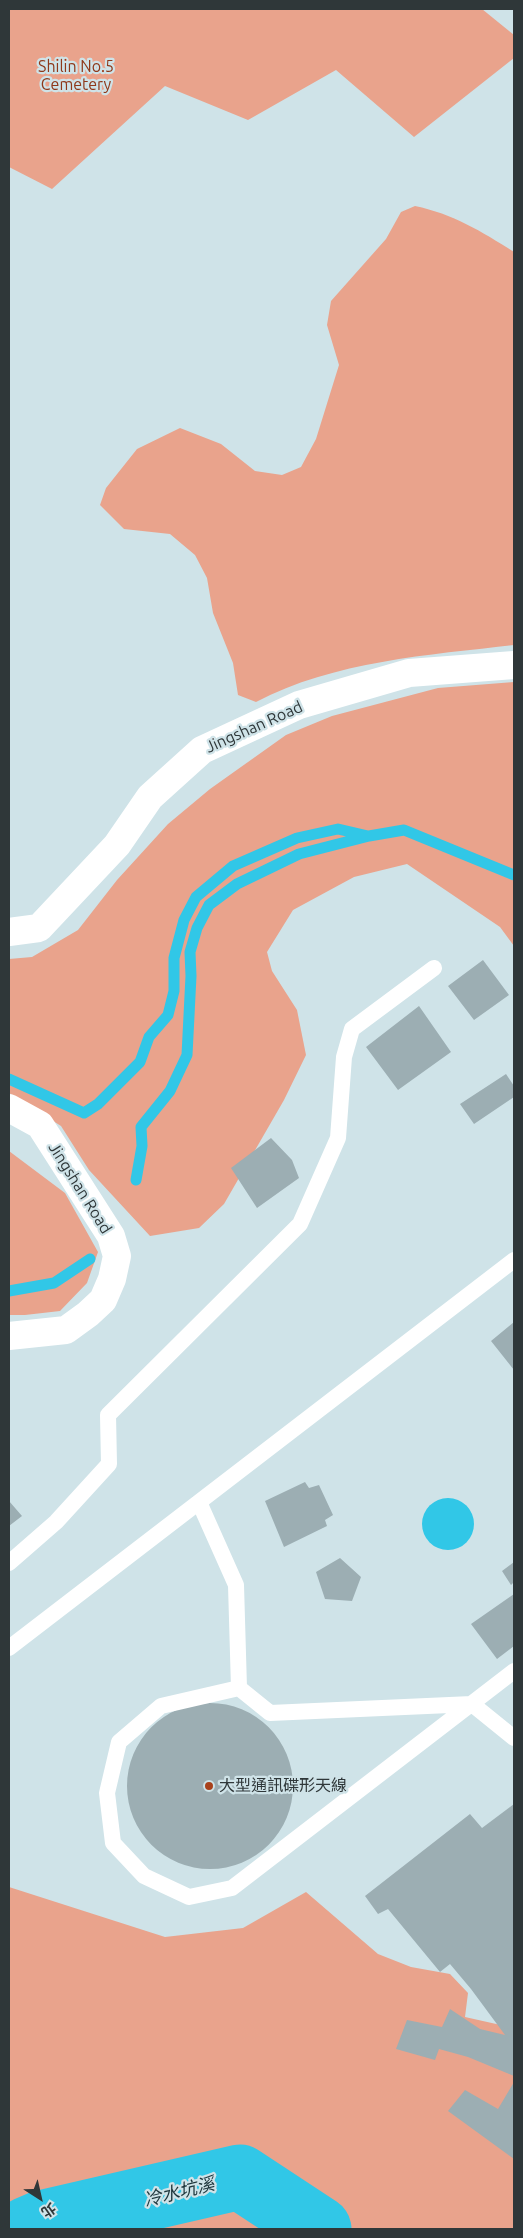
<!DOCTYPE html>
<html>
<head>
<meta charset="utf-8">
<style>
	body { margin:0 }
	#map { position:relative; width:523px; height:2238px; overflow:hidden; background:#cfe3e8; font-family:Ubuntu,"Noto Sans TC",sans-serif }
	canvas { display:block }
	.frame { position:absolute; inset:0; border:10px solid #2f3739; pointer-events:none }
	.north { position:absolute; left:15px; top:2173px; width:50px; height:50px; -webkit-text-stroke:4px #cfe3e8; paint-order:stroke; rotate:145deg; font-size:14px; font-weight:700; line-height:20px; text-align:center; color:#2f3739 }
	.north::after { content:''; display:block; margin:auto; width:18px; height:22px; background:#2f3739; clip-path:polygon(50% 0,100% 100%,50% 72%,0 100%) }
</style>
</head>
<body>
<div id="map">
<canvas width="523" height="2238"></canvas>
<div class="frame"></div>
<div class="north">北</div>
</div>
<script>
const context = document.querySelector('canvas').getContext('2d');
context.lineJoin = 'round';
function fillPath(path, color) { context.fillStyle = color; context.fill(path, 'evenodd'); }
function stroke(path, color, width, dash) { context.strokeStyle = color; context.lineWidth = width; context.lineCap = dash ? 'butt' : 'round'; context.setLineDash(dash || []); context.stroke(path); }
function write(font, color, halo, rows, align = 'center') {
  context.font = font + ' Ubuntu,"Noto Sans TC",sans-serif'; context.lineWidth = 4.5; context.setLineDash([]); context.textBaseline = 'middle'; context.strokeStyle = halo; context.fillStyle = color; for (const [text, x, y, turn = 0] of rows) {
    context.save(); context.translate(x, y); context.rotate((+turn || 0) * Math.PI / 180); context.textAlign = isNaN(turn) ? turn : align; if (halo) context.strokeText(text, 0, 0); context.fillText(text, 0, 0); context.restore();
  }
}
const green = new Path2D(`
	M 9,9 L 482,9 L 514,35 L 514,58 L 414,137 L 336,70 L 248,120 L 165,86 L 52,189 L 9,167 Z
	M 415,206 C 453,214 481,231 514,252 L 514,645 C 429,655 334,661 256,702 L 238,695 L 233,663 L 213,613 L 207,578 L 195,555 L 170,534 L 124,529 L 100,505 L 106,488 L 137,449 L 180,428 L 221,444 L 255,471 L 282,475 L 301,467 L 316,439 L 339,365 L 327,325 L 331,301 L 386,239 L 401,212 Z
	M 514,682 L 514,946 L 500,927 L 407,864 L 354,877 L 293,910 L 267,952 L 272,971 L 297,1010 L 306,1055 L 284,1100 L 224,1204 L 199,1228 L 150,1236 L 89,1170 L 61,1126 L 9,1093 L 9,959 L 32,957 L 78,930 L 117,880 L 168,824 L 210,789 L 286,735 L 332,716 L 438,688 Z
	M 9,1151 L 65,1193 L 98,1252 L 87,1283 L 60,1311 L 25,1315 L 9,1315 Z
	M 9,1887 L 165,1937 L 243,1928 L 306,1892 L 378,1954 L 411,1967 L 450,1974 L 468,1993 L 465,2017 L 514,2028 L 514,2229 L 9,2229 Z`);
const water = new Path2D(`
	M422 1524a26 26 0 1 1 52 0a26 26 0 1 1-52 0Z`);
const stream = new Path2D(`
	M 9,1079 L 84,1113 L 98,1104 L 140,1062 L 149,1037 L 168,1015 L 174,991 L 174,958 L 184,920 L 196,897 L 233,866 L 297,838 L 338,829 L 368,836
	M 136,1180 L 142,1146 L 141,1127 L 170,1091 L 187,1055 L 191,976 L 190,952 L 197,928 L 209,905 L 237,884 L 299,854 L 369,836 L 404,830 L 514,875
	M 9,1291 L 54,1283 L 90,1259`);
const river = new Path2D(`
	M 27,2229 L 41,2223 L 240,2177 L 319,2229`);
const building = new Path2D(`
	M 483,960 L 509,995 L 474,1020 L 448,986 Z
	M 419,1006 L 451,1052 L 398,1090 L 366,1047 Z
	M 506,1074 L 514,1086 L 514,1097 L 474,1124 L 460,1104 Z
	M 271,1138 L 292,1160 L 299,1178 L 257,1208 L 231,1168 Z
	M 514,1322 L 514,1370 L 491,1341 Z
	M 305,1482 L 309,1488 L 319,1485 L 333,1515 L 325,1520 L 327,1526 L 284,1547 L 265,1501 Z
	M 9,1501 L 22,1516 L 9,1526 Z
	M 340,1558 L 361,1577 L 352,1601 L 325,1599 L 316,1572 Z
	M 514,1562 L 514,1582 L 511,1585 L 502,1571 Z
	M 514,1594 L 514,1646 L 497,1659 L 471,1624 Z
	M127 1786a83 83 0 1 1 166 0a83 83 0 1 1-166 0Z
	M 514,1804 L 514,2076 L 468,2057 L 439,2049 L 435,2060 L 396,2049 L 407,2020 L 442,2027 L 450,2009 L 480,2029 L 505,2035 L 471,1989 L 450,1964 L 440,1972 L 388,1909 L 378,1914 L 365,1896 L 470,1814 L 482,1828 Z
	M 514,2082 L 514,2159 L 448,2111 L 465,2090 L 498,2109 Z`);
const lane = new Path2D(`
	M 199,1502 L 236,1585 L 239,1688 L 270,1713 L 472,1704 L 514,1738
	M 9,1563 L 56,1522 L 109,1464 L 108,1415 L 300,1224 L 338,1138 L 344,1057 L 352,1029 L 434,968
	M 9,1648 L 514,1260
	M 239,1688 L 161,1706 L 119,1742 L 107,1793 L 113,1843 L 144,1876 L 189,1897 L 232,1888 L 514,1671`);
const secondary = new Path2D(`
	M 9,932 L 39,928 L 117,845 L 150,797 L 202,750 L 299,705 L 409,673 L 514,665
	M 9,1108 L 40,1125 L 111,1236 L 117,1256 L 112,1279 L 103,1300 L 88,1314 L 66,1330 L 9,1336`);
const markers = [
	[209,1786,5,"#a8421c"]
];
const parkNames = [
	["Shilin No.5",76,67],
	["Cemetery",76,85]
];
const streetNames = [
	["Jingshan Road",254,727,-24],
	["Jingshan Road",80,1188,58]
];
const poiNames = [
	["大型通訊碟形天線",219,1786]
];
const waterNames = [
	["冷水坑溪",179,2192,-14]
];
fillPath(green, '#e9a38c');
fillPath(water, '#31c7e7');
stroke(stream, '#31c7e7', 11);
stroke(river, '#31c7e7', 65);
fillPath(building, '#9caeb3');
stroke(lane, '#fff', 16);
stroke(secondary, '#fff', 28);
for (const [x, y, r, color] of markers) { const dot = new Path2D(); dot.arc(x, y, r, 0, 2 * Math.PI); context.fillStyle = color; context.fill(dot); stroke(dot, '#cfe3e8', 2); }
write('16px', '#8e3819', '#cfe3e8', parkNames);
write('16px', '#2f3739', '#cfe3e8', streetNames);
write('16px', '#2f3739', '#cfe3e8', poiNames, 'left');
write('italic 18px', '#1d353b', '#cfe3e8', waterNames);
</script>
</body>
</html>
